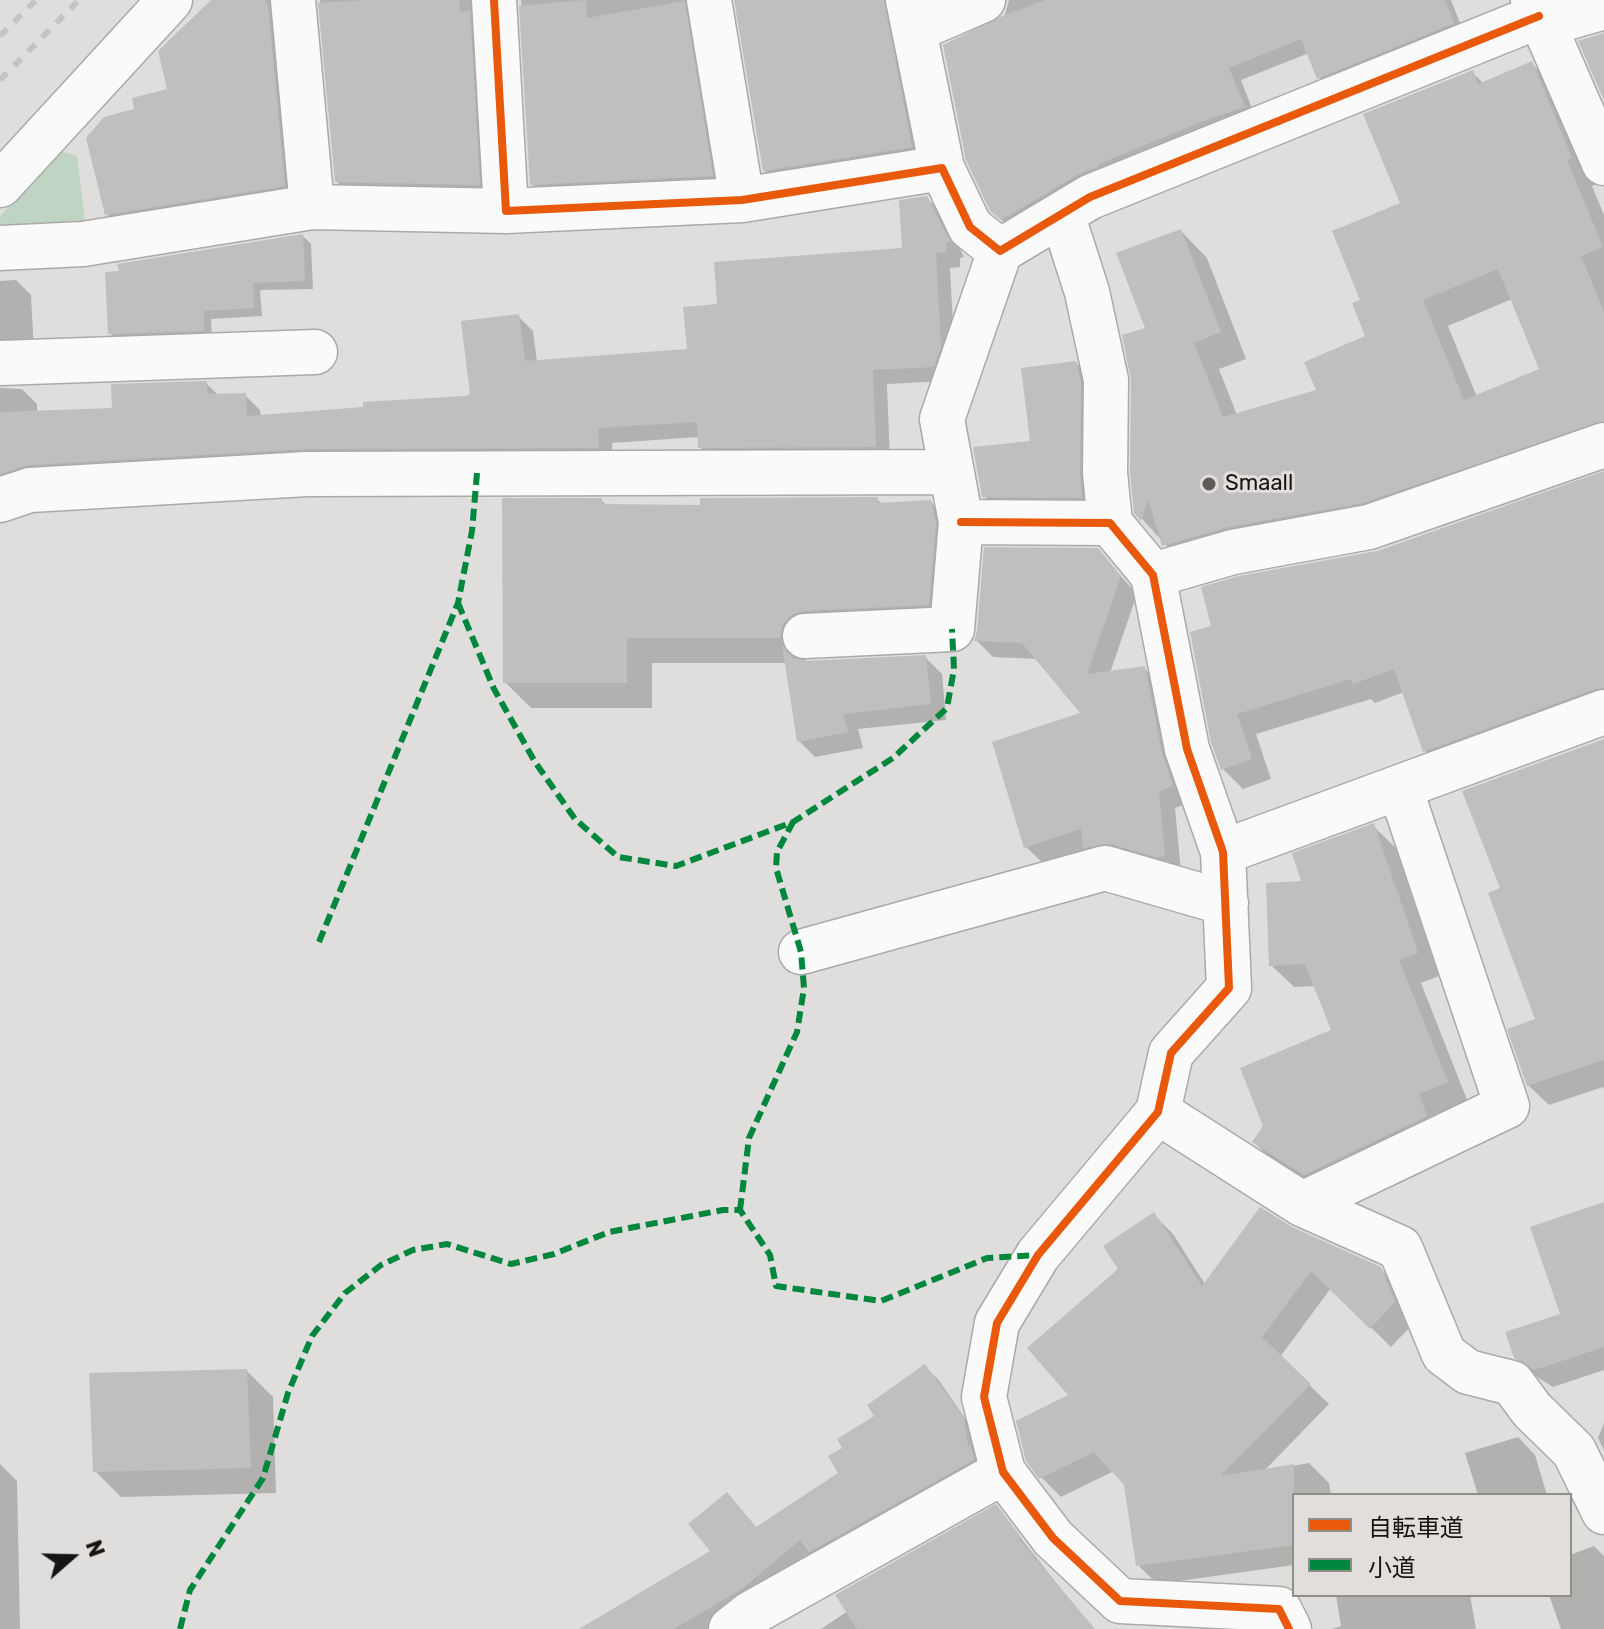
<!DOCTYPE html>
<html>
<head>
<meta charset="utf-8">
<style>
	body { margin:0 }
	#map { position:relative; width:1604px; height:1629px; overflow:hidden; background:#e0dedc; font-family:Rubik,"Noto Sans JP",sans-serif }
	canvas { display:block }
	.legend { position:absolute; left:1292px; top:1493px; width:280px; height:104px; box-sizing:border-box; background:#e1dedb; border:2px solid #908e8b; margin:0; padding:10px 14px; list-style:none; font-size:24px; color:#161514 }
	.legend li { display:flex; align-items:center; gap:16px; height:40px }
	.legend b { width:40px; border:2px solid #908e8b }
	.north { position:absolute; left:32px; top:1517px; width:80px; height:80px; -webkit-text-stroke:6px #e1dedb; paint-order:stroke; rotate:70deg; font-size:22px; font-weight:700; line-height:32px; text-align:center; color:#161514 }
	.north::after { content:''; display:block; margin:auto; width:28px; height:36px; background:#161514; clip-path:polygon(50% 0,100% 100%,50% 72%,0 100%) }
</style>
</head>
<body>
<div id="map">
<canvas width="1604" height="1629"></canvas>
<ul class="legend">
<li><b style="height:10px;background:#e8590c"></b>自転車道</li>
<li><b style="height:10px;background:#00873e"></b>小道</li>
</ul>
<div class="north">N</div>
</div>
<script>
const context = document.querySelector('canvas').getContext('2d');
context.lineJoin = 'round';
function fillPath(path, color) { context.fillStyle = color; context.fill(path, 'evenodd'); }
function stroke(path, color, width, dash) { context.strokeStyle = color; context.lineWidth = width; context.lineCap = dash ? 'butt' : 'round'; context.setLineDash(dash || []); context.stroke(path); }
function write(font, color, halo, rows, align = 'center') {
  context.font = font + ' Rubik,sans-serif'; context.lineWidth = 6; context.setLineDash([]); context.textBaseline = 'middle'; context.strokeStyle = halo; context.fillStyle = color; for (const [text, x, y, turn = 0] of rows) {
    context.save(); context.translate(x, y); context.rotate((+turn || 0) * Math.PI / 180); context.textAlign = isNaN(turn) ? turn : align; if (halo) context.strokeText(text, 0, 0); context.fillText(text, 0, 0); context.restore();
  }
}
const green = new Path2D(`
	M 60,151 L 77,156 L 86,230 L 0,241 L 0,216 Z`);
const shadow = new Path2D(`
	M 225,0 L 284,0 L 297,198 L 120,227 L 107,214 L 137,110 L 170,91 Z
	M 320,0 L 485,0 L 491,197 L 349,194 L 337,182 Z
	M 521,0 L 701,0 L 724,188 L 544,197 L 532,184 Z
	M 736,0 L 899,0 L 924,160 L 777,183 L 764,170 Z
	M 1009,0 L 1451,0 L 1465,36 L 1331,90 L 1319,77 L 1309,53 L 1241,80 L 1256,119 L 1005,223 L 992,210 L 1005,15 Z
	M 1531,63 L 1558,90 L 1597,184 L 1592,186 L 1604,215 L 1604,454 L 1190,572 L 1136,512 L 1147,329 L 1181,231 L 1207,258 L 1246,359 L 1219,369 L 1237,415 L 1318,392 L 1368,337 L 1363,302 L 1402,204 L 1472,72 L 1484,84 ZM 1512,299 L 1541,370 L 1477,397 L 1448,326 Z
	M 927,198 L 942,213 L 964,257 L 960,258 L 960,267 L 950,268 L 955,363 L 948,381 L 887,384 L 890,462 L 715,462 L 700,447 L 699,437 L 612,443 L 613,462 L 0,496 L 0,388 L 22,389 L 37,404 L 37,413 L 114,410 L 206,383 L 219,396 L 245,395 L 260,410 L 261,417 L 466,398 L 473,395 L 518,316 L 533,331 L 537,362 L 689,351 L 720,306 L 905,250 Z
	M 303,236 L 311,244 L 313,289 L 260,290 L 262,316 L 211,319 L 212,339 L 119,342 L 110,333 Z
	M 16,280 L 31,295 L 34,352 L 0,359 L 0,281 Z
	M 1076,363 L 1087,375 L 1093,508 L 995,508 L 984,496 L 1032,443 Z
	M 1604,474 L 1604,713 L 1445,771 L 1425,751 L 1404,692 L 1375,703 L 1371,699 L 1256,734 L 1271,779 L 1243,789 L 1222,768 L 1213,628 L 1378,553 Z
	M 877,499 L 883,505 L 931,502 L 956,528 L 954,630 L 808,650 L 805,663 L 925,657 L 942,674 L 946,720 L 858,729 L 863,748 L 815,757 L 799,741 L 787,663 L 652,663 L 652,708 L 531,708 L 505,682 L 601,500 L 607,506 L 702,507 Z
	M 1097,550 L 1137,594 L 1110,673 L 1145,669 L 1162,685 L 1189,803 L 1175,808 L 1181,872 L 1101,864 L 1087,849 L 1043,863 L 1026,847 L 1084,714 L 1038,659 L 993,657 L 976,640 Z
	M 1604,741 L 1604,1089 L 1603,1087 L 1549,1105 L 1528,1085 L 1538,1020 L 1503,890 Z
	M 1373,826 L 1396,848 L 1439,976 L 1421,983 L 1469,1105 L 1328,1197 L 1277,1165 L 1254,1142 L 1334,1031 L 1316,986 L 1294,987 L 1271,965 L 1304,882 Z
	M 1154,1215 L 1173,1234 L 1205,1284 L 1291,1229 L 1380,1268 L 1400,1289 L 1414,1323 L 1391,1347 L 1331,1288 L 1280,1357 L 1329,1404 L 1264,1471 L 1309,1463 L 1329,1483 L 1331,1495 L 1294,1495 L 1294,1565 L 1157,1584 L 1138,1565 L 1126,1484 L 1114,1471 L 1061,1497 L 1041,1477 L 1121,1270 Z
	M 1604,1243 L 1604,1370 L 1553,1387 L 1534,1375 L 1516,1357 L 1562,1315 Z
	M 925,1367 L 938,1379 L 975,1433 L 982,1460 L 823,1564 L 812,1553 L 727,1622 L 723,1629 L 591,1629 L 713,1551 L 739,1507 L 757,1528 L 841,1474 L 845,1448 Z
	M 247,1371 L 273,1397 L 276,1493 L 121,1497 L 95,1471 Z
	M 1604,1423 L 1604,1450 L 1598,1438 Z
	M 1518,1437 L 1535,1455 L 1547,1495 L 1478,1495 L 1465,1453 Z
	M 0,1464 L 17,1481 L 20,1629 L 0,1629 Z
	M 996,1507 L 1093,1629 L 821,1629 L 848,1611 Z
	M 1594,1546 L 1604,1556 L 1604,1629 L 1561,1629 L 1549,1595 L 1570,1595 L 1570,1555 Z
	M 1336,1595 L 1470,1595 L 1476,1629 L 1331,1629 L 1341,1626 Z`);
const building = new Path2D(`
	M 211,0 L 265,0 L 266,5 L 268,5 L 285,186 L 105,215 L 86,138 L 104,117 L 134,109 L 132,98 L 167,89 L 158,51 Z
	M 368,0 L 459,0 L 460,12 L 470,11 L 480,185 L 335,182 L 318,3 Z
	M 586,0 L 587,18 L 685,1 L 713,176 L 530,185 L 519,6 Z
	M 734,0 L 884,0 L 912,147 L 763,171 Z
	M 1045,0 L 1445,0 L 1454,23 L 1317,79 L 1301,39 L 1229,68 L 1245,107 L 1203,121 L 1099,164 L 1099,166 L 1077,175 L 1001,220 L 990,211 L 966,160 L 943,45 L 1000,17 Z
	M 1604,33 L 1604,100 L 1578,41 Z
	M 1532,61 L 1572,158 L 1567,160 L 1603,247 L 1581,256 L 1604,312 L 1604,421 L 1363,503 L 1228,527 L 1162,546 L 1148,499 L 1141,521 L 1134,513 L 1130,472 L 1131,380 L 1122,335 L 1145,328 L 1116,253 L 1181,229 L 1221,332 L 1194,343 L 1223,417 L 1316,390 L 1304,362 L 1365,336 L 1352,303 L 1360,300 L 1332,231 L 1400,203 L 1363,114 L 1473,70 L 1478,84 ZM 1498,269 L 1539,369 L 1464,400 L 1423,300 Z
	M 927,196 L 950,241 L 946,243 L 946,252 L 936,253 L 941,347 L 934,367 L 873,370 L 876,447 L 698,448 L 697,422 L 598,428 L 599,448 L 306,449 L 29,465 L 0,474 L 0,412 L 112,408 L 111,384 L 207,381 L 207,394 L 246,393 L 247,416 L 363,407 L 363,402 L 465,396 L 470,394 L 461,321 L 519,314 L 525,361 L 687,349 L 683,307 L 717,304 L 714,262 L 902,248 L 899,200 Z
	M 303,234 L 305,281 L 253,283 L 254,308 L 204,311 L 204,331 L 108,334 L 105,272 L 119,271 L 117,264 Z
	M 1076,361 L 1081,383 L 1080,473 L 1082,498 L 982,497 L 973,447 L 1030,441 L 1021,368 Z
	M 1604,471 L 1604,688 L 1595,689 L 1423,752 L 1394,669 L 1353,684 L 1351,679 L 1237,714 L 1252,759 L 1221,770 L 1211,742 L 1190,632 L 1211,626 L 1201,587 L 1239,576 L 1377,551 Z
	M 878,497 L 878,503 L 931,500 L 936,523 L 929,605 L 803,611 L 791,615 L 783,624 L 780,638 L 627,638 L 627,683 L 503,683 L 502,498 L 602,498 L 602,504 L 700,505 L 700,498 Z
	M 984,547 L 1098,548 L 1121,576 L 1087,674 L 1145,666 L 1162,754 L 1173,786 L 1159,791 L 1165,856 L 1155,857 L 1111,844 L 1083,848 L 1081,829 L 1024,848 L 992,742 L 1080,713 L 1022,643 L 974,641 L 977,631 Z
	M 782,644 L 793,658 L 806,661 L 926,655 L 931,704 L 843,714 L 848,732 L 797,742 Z
	M 1604,739 L 1604,1060 L 1527,1086 L 1507,1029 L 1535,1019 L 1488,893 L 1500,888 L 1462,791 Z
	M 1374,823 L 1418,953 L 1399,960 L 1448,1082 L 1419,1094 L 1427,1116 L 1304,1175 L 1252,1142 L 1263,1126 L 1240,1068 L 1331,1030 L 1305,964 L 1269,966 L 1266,883 L 1301,881 L 1292,853 Z
	M 1604,1202 L 1604,1347 L 1534,1370 L 1514,1358 L 1505,1332 L 1560,1314 L 1530,1227 Z
	M 1260,1207 L 1292,1227 L 1381,1267 L 1395,1302 L 1370,1329 L 1311,1271 L 1262,1337 L 1311,1384 L 1220,1476 L 1294,1464 L 1294,1545 L 1136,1566 L 1124,1485 L 1094,1452 L 1039,1479 L 1026,1461 L 1016,1421 L 1068,1395 L 1027,1348 L 1118,1269 L 1103,1246 L 1154,1212 L 1202,1286 Z
	M 925,1364 L 964,1418 L 968,1446 L 970,1445 L 974,1460 L 809,1552 L 800,1540 L 743,1588 L 674,1629 L 579,1629 L 710,1551 L 688,1524 L 727,1492 L 756,1527 L 838,1473 L 828,1456 L 842,1448 L 837,1439 L 874,1416 L 867,1405 Z
	M 247,1369 L 251,1468 L 93,1472 L 89,1373 Z
	M 996,1504 L 1021,1537 L 1019,1539 L 1095,1629 L 857,1629 L 835,1595 Z`);
const minor = new Path2D(`
	M 293,0 L 312,207
	M 494,0 L 506,211 L 742,200 L 942,168 L 970,227 L 1000,251 L 1090,197 L 1539,16
	M 709,0 L 742,200
	M 908,0 L 942,168
	M 1533,0 L 1604,163
	M 1542,25 L 1604,7
	M 914,30 L 983,0
	M 0,185 L 170,0
	M 1062,214 L 1087,292 L 1106,380 L 1105,473 L 1110,523
	M 0,248 L 83,244 L 312,207 L 506,211
	M 0,363 L 315,352
	M 0,500 L 30,490 L 307,474 L 952,472
	M 961,522 L 1110,523 L 1153,575 L 1187,749 L 1223,852 L 1229,988 L 1171,1053 L 1158,1112 L 1038,1255 L 997,1323 L 984,1397 L 1003,1472 L 1053,1538 L 1120,1601 L 1279,1609 L 1289,1629
	M 1153,575 L 1233,552 L 1369,527 L 1604,445
	M 805,636 L 952,629 L 961,522 L 942,419 L 1000,251
	M 1223,852 L 1604,712
	M 801,952 L 1105,868 L 1226,903
	M 1158,1112 L 1302,1204 L 1400,1248 L 1444,1354 L 1468,1372 L 1512,1383 L 1532,1410 L 1574,1451 L 1604,1512
	M 1302,1204 L 1507,1106 L 1400,788
	M 731,1629 L 750,1614 L 1003,1472`);
const rail = new Path2D(`
	M 0,36 L 36,0
	M 0,80 L 79,0`);
const quiet = new Path2D(`
	M 458,603 L 494,689 L 535,762 L 575,819 L 618,857 L 676,866 L 793,822 L 893,758 L 947,708 L 954,669 L 952,629
	M 319,942 L 458,603 L 472,531 L 477,473
	M 740,1210 L 749,1138 L 797,1032 L 804,988 L 801,952 L 776,868 L 777,852 L 793,822
	M 180,1629 L 190,1590 L 263,1478 L 288,1393 L 312,1336 L 345,1293 L 381,1265 L 413,1250 L 447,1244 L 511,1264 L 554,1254 L 609,1232 L 723,1210 L 740,1210 L 770,1255 L 776,1286 L 881,1301 L 987,1258 L 1038,1255`);
const cycleway = new Path2D(`
	M 494,0 L 506,211 L 742,200 L 942,168 L 970,227 L 1000,251 L 1090,197 L 1539,16
	M 961,522 L 1110,523 L 1153,575 L 1187,749 L 1223,852 L 1229,988 L 1171,1053 L 1158,1112 L 1038,1255 L 997,1323 L 984,1397 L 1003,1472 L 1053,1538 L 1120,1601 L 1279,1609 L 1289,1629`);
const markers = [
	[1209,484,8,"#5d5b5a"]
];
const poiNames = [
	["Smaall",1225,484]
];
fillPath(green, '#c0d4c3');
fillPath(shadow, '#0003');
fillPath(building, '#c0bebe');
stroke(minor, '#acaaa9', 47);
stroke(minor, '#fafafa', 44);
stroke(rail, '#c5c4c4', 6, [10, 10]);
stroke(quiet, '#00873e', 6, [12, 6]);
stroke(cycleway, '#e8590c', 8);
for (const [x, y, r, color] of markers) { const dot = new Path2D(); dot.arc(x, y, r, 0, 2 * Math.PI); context.fillStyle = color; context.fill(dot); stroke(dot, '#e1dedb', 3); }
write('22px', '#161514', '#e1dedb', poiNames, 'left');
</script>
</body>
</html>
